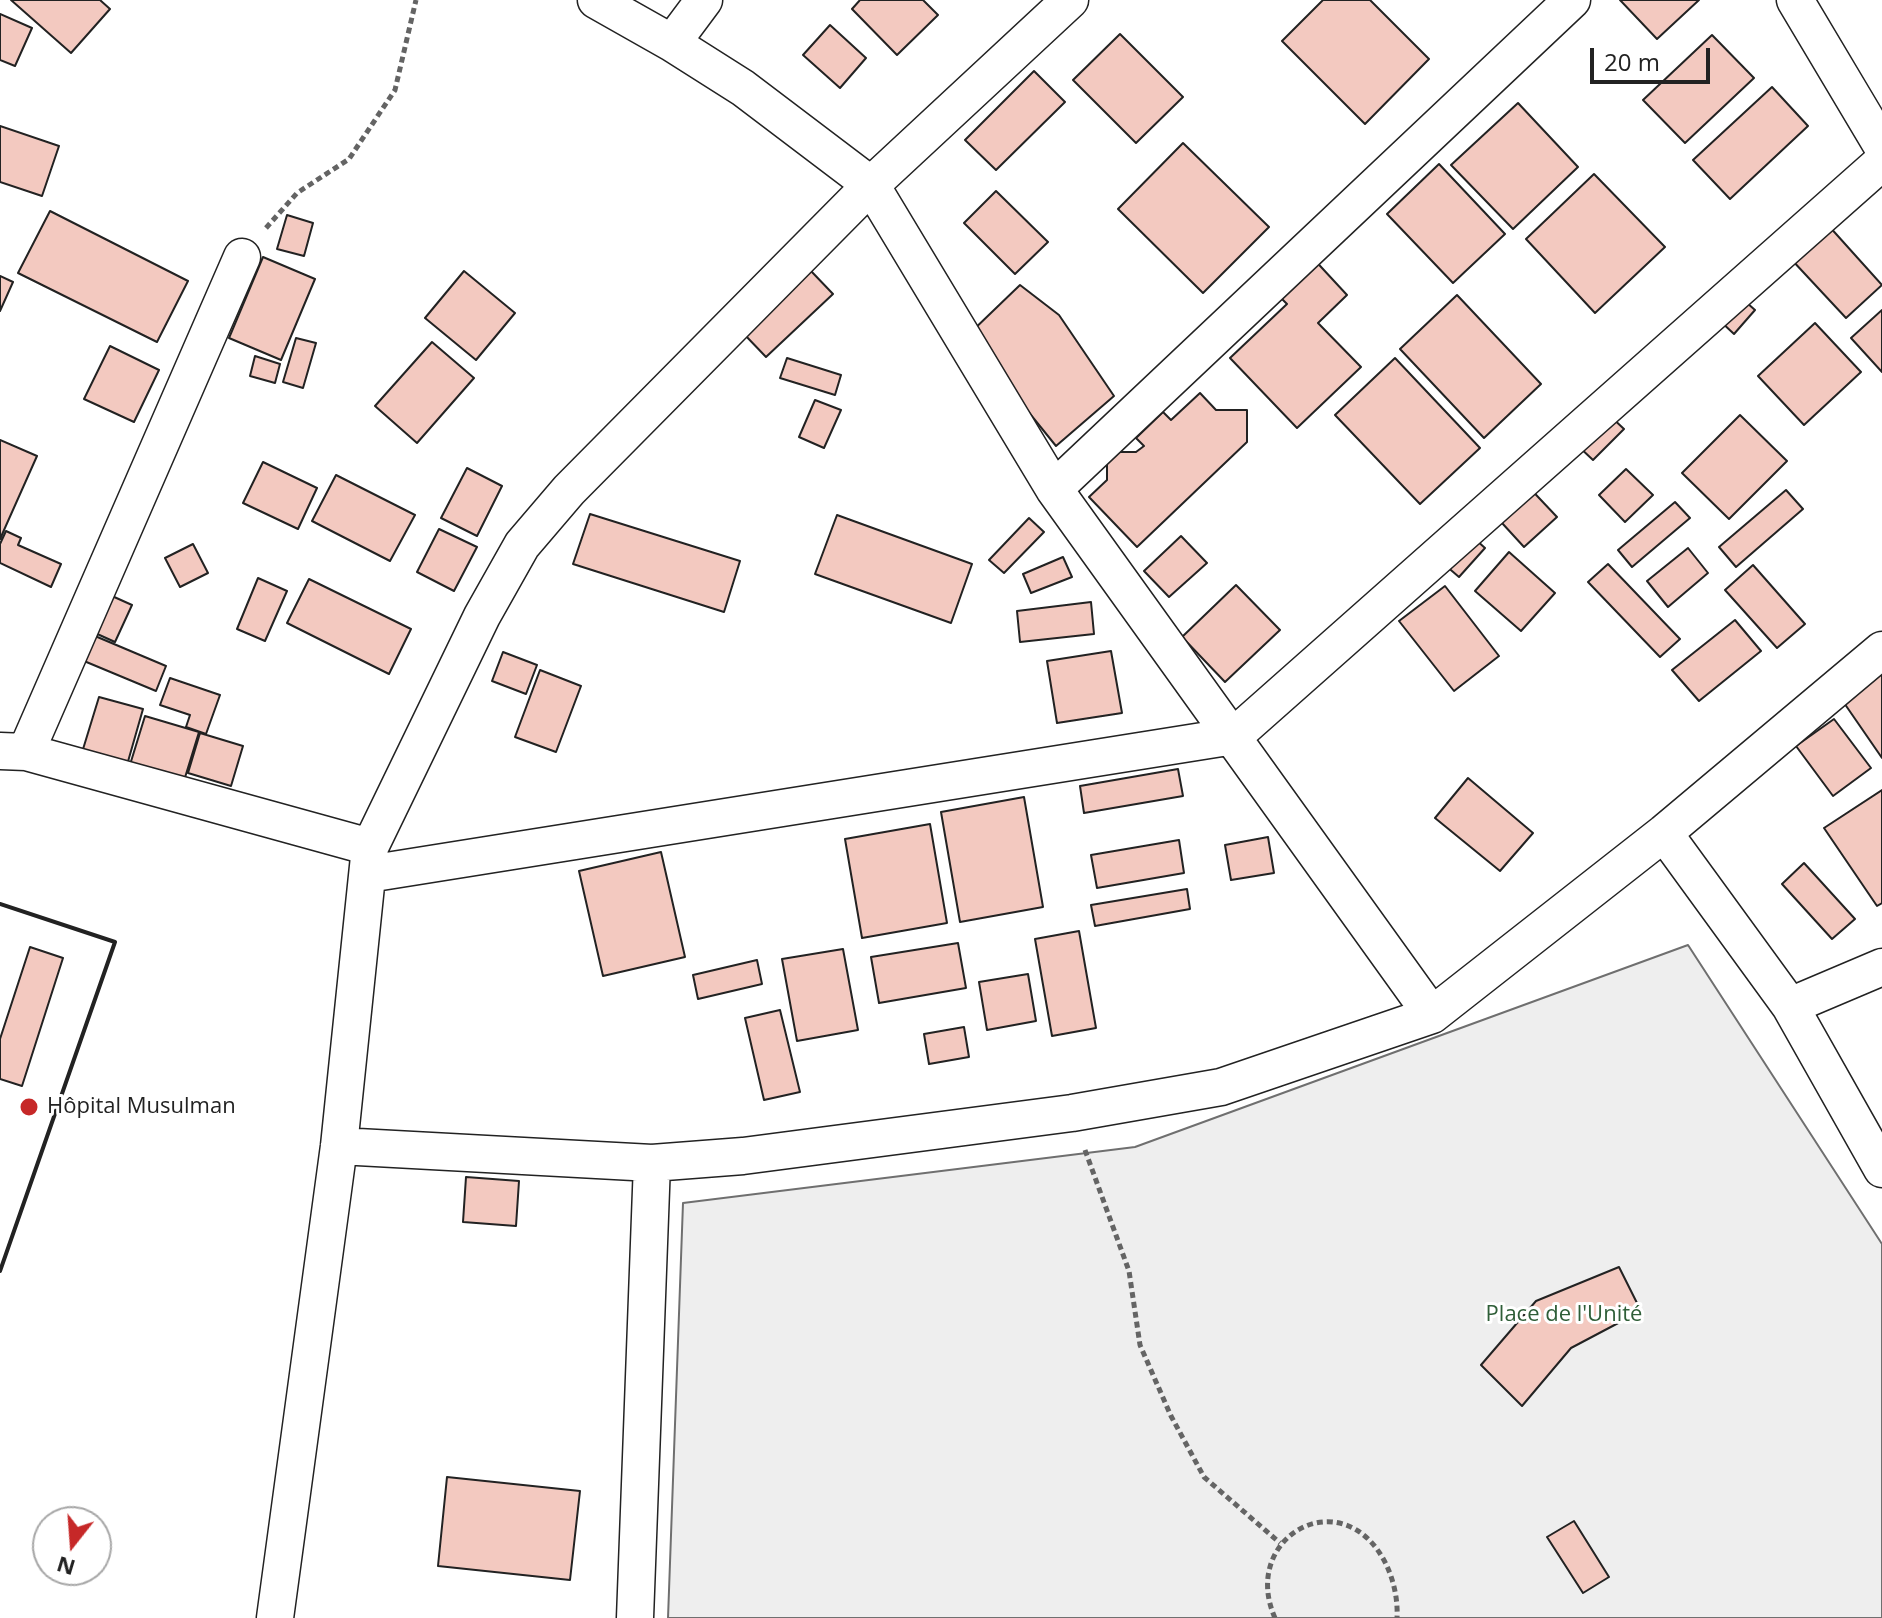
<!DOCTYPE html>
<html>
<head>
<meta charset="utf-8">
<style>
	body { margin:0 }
	#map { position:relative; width:1882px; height:1618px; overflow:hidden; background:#fff; font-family:"Open Sans",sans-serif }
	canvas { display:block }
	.north { position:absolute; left:32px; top:1506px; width:80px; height:80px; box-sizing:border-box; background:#fff; border:2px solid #a7a7a7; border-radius:50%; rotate:197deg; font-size:22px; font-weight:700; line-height:32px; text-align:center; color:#222 }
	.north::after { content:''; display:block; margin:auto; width:28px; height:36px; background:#c62828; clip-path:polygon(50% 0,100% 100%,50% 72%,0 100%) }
	.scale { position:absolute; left:1590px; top:48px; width:120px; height:36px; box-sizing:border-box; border:4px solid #222; border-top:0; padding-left:10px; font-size:24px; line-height:28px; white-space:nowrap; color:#222; -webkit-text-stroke:6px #fff; paint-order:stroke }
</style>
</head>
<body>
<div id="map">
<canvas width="1882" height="1618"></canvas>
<div class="north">N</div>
<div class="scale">20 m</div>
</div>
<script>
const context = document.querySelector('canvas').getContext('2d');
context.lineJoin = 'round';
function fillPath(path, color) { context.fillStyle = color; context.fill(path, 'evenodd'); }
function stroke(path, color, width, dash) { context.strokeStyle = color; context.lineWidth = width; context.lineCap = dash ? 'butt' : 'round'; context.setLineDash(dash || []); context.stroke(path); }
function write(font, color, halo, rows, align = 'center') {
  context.font = font + ' "Open Sans",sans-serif'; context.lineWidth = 6; context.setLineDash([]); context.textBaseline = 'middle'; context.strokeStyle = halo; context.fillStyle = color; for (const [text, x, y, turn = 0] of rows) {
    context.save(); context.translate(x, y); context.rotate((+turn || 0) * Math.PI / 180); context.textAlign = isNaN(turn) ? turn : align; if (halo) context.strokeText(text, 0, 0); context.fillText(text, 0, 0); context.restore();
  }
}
const green = new Path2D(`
	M 1688,945 L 1882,1244 L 1882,1618 L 668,1618 L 683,1203 L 1135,1147 Z`);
const building = new Path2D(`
	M 11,0 L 100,0 L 110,9 L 71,53 Z
	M 860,0 L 923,0 L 938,15 L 897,55 L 852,9 Z
	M 1323,0 L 1370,0 L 1429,59 L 1365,124 L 1282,41 Z
	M 1620,0 L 1699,0 L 1657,39 Z
	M 0,14 L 32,28 L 15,66 L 0,60 Z
	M 830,25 L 866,58 L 840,88 L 803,55 Z
	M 1120,34 L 1183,97 L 1136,143 L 1073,80 Z
	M 1712,35 L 1754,78 L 1685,143 L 1643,100 Z
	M 1034,71 L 1065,102 L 996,170 L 965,140 Z
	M 1772,87 L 1808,126 L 1730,199 L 1693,160 Z
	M 1518,103 L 1578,167 L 1513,229 L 1451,165 Z
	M 0,126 L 59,146 L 42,196 L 0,182 Z
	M 1183,143 L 1269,227 L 1203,293 L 1118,209 Z
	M 1439,164 L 1505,234 L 1453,283 L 1387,214 Z
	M 1594,174 L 1665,247 L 1595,313 L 1526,239 Z
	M 996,191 L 1048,242 L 1015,274 L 964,223 Z
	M 50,211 L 188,281 L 157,342 L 18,273 Z
	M 287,215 L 313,223 L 304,256 L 277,249 Z
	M 1828,225 L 1882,285 L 1846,318 L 1791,259 Z
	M 1310,255 L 1347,295 L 1318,323 L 1361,367 L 1297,428 L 1230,358 L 1287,304 L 1273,290 Z
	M 263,257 L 315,279 L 281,360 L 229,338 Z
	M 464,271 L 515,313 L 476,360 L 425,318 Z
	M 811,271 L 833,294 L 766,357 L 744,334 Z
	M 0,276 L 13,282 L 0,311 Z
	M 1020,285 L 1059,315 L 1114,396 L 1056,446 L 967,336 Z
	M 1457,295 L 1541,384 L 1484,438 L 1400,349 Z
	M 1738,295 L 1755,310 L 1734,334 L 1718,319 Z
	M 1882,310 L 1882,372 L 1851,338 Z
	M 1815,323 L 1861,372 L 1804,425 L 1758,376 Z
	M 296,338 L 316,343 L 303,388 L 283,382 Z
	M 432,342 L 474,378 L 417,443 L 375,406 Z
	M 110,346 L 159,370 L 134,422 L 84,399 Z
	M 255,356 L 280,364 L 275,383 L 250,376 Z
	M 787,358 L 841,375 L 835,395 L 780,378 Z
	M 1395,358 L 1480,448 L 1420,504 L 1335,415 Z
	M 1200,393 L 1216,410 L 1247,410 L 1247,442 L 1137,547 L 1089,497 L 1107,480 L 1107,452 L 1136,452 L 1144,446 L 1136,438 L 1163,412 L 1171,420 Z
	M 815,400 L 841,410 L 824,448 L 799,437 Z
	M 1607,413 L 1624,429 L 1593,460 L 1577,445 Z
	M 1740,415 L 1787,461 L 1729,519 L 1682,473 Z
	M 0,440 L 37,456 L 0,539 Z
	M 263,462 L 317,488 L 298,529 L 243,503 Z
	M 467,468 L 502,486 L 477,536 L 441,518 Z
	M 1626,469 L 1653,495 L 1625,522 L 1599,495 Z
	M 336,475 L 415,515 L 390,561 L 312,521 Z
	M 1523,481 L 1557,517 L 1524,547 L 1491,511 Z
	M 1786,490 L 1803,509 L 1736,567 L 1719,547 Z
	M 1675,502 L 1690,518 L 1632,567 L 1618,550 Z
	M 590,514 L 740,561 L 724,612 L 573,564 Z
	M 837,515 L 972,564 L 951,623 L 815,574 Z
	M 1029,518 L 1044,532 L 1004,573 L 989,560 Z
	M 439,529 L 477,547 L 454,591 L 417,572 Z
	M 1465,530 L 1485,548 L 1459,577 L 1438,559 Z
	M 6,531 L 21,538 L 18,545 L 61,564 L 51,587 L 0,563 L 0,544 Z
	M 1181,536 L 1207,563 L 1169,597 L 1144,571 Z
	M 193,544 L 208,573 L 180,587 L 165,558 Z
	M 1688,548 L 1708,573 L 1668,607 L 1647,581 Z
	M 1509,552 L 1555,593 L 1521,631 L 1475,591 Z
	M 1063,557 L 1072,577 L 1031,593 L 1023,574 Z
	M 1608,564 L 1680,639 L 1660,657 L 1588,582 Z
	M 1753,565 L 1805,624 L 1777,648 L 1725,590 Z
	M 258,578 L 287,591 L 265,641 L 237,629 Z
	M 309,579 L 411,629 L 389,674 L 287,623 Z
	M 1236,585 L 1280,630 L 1225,682 L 1182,637 Z
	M 1445,586 L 1499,656 L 1454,691 L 1399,621 Z
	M 112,596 L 132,605 L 115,642 L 95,633 Z
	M 1091,602 L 1094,634 L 1020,642 L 1017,611 Z
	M 1735,620 L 1761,651 L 1699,701 L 1672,670 Z
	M 95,636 L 166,666 L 156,691 L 84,661 Z
	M 1882,649 L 1882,758 L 1831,684 Z
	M 1111,651 L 1122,713 L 1057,723 L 1047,661 Z
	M 503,652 L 537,665 L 526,694 L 492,681 Z
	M 540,670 L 581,686 L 556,752 L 515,737 Z
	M 170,678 L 220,695 L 206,734 L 186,727 L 190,715 L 160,705 Z
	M 99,697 L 143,709 L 125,772 L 80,759 Z
	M 145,716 L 199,732 L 183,784 L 129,768 Z
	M 1834,719 L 1871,768 L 1833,796 L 1796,746 Z
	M 200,733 L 243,746 L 231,786 L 188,773 Z
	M 1178,769 L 1183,796 L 1084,813 L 1080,786 Z
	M 1468,778 L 1533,833 L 1500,871 L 1435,818 Z
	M 1882,790 L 1882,903 L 1877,906 L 1824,828 Z
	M 1024,797 L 1043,907 L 960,922 L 941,812 Z
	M 930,824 L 947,923 L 862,938 L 845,839 Z
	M 1268,837 L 1274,873 L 1231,880 L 1225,845 Z
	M 1179,840 L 1184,873 L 1097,888 L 1091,855 Z
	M 661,852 L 685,957 L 603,976 L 579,871 Z
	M 1804,863 L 1855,919 L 1832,939 L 1782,884 Z
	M 1187,889 L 1190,909 L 1095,926 L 1091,905 Z
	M 1079,931 L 1096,1028 L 1052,1036 L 1035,939 Z
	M 958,943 L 966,988 L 879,1003 L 871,957 Z
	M 30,947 L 63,958 L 22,1086 L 0,1079 L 0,1039 Z
	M 843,949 L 858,1030 L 797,1041 L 782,959 Z
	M 757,960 L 762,984 L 698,999 L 693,975 Z
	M 1028,974 L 1036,1021 L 987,1030 L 979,982 Z
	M 780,1010 L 800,1092 L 764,1100 L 745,1018 Z
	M 964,1027 L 969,1057 L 929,1064 L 924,1034 Z
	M 466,1177 L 519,1181 L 516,1226 L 463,1222 Z
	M 1619,1267 L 1641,1311 L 1571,1348 L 1522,1406 L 1481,1365 L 1536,1301 Z
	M 447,1477 L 580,1491 L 570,1580 L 438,1566 Z
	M 1574,1521 L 1609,1577 L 1583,1593 L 1547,1537 Z`);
const path = new Path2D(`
	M 266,228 L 297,193 L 349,159 L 395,90 L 416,0
	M 1085,1150 L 1129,1271 L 1140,1345 L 1171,1416 L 1204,1477 L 1280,1543
	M 1275,1618 C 1239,1537 1343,1478 1386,1564 C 1394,1581 1398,1600 1397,1618`);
const minor = new Path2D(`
	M 596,0 L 672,43 L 743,88 L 871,185 L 1054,489 L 1432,1015
	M 1795,0 L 1882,146
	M 672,43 L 704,0
	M 1054,489 L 1572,0
	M 0,751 L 26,752 L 370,847
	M 26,752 L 242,257
	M 1664,833 L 1790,1006 L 1882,1169
	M 368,874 L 1234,736 L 1882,162
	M 1790,1006 L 1882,967
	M 339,1146 L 652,1163 L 743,1156 L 1072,1113 L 1221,1087 L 1432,1015 L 1664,833 L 1882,650
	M 275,1618 L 339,1146 L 370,847 L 482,616 L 522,545 L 569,490 L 871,185 L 1070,0
	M 635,1618 L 652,1163`);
const wall = new Path2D(`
	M 0,904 L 115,942 L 0,1271`);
const markers = [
	[29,1107,10,"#c62828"]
];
const poiNames = [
	["Hôpital Musulman",47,1107]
];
const parkNames = [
	["Place de l'Unité",1564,1315]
];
fillPath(green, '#eee');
stroke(green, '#6f6f6f', 2);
fillPath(building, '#f3c9c0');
stroke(building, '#222', 2);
stroke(minor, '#222', 39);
stroke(path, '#646464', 5, [6, 4]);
stroke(minor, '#fff', 36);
stroke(wall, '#222', 4);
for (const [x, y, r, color] of markers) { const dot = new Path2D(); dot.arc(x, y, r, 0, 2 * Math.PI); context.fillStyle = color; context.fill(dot); stroke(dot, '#fff', 3); }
write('22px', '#222', '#fff', poiNames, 'left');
write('22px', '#2f5e38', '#fff', parkNames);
</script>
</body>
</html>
